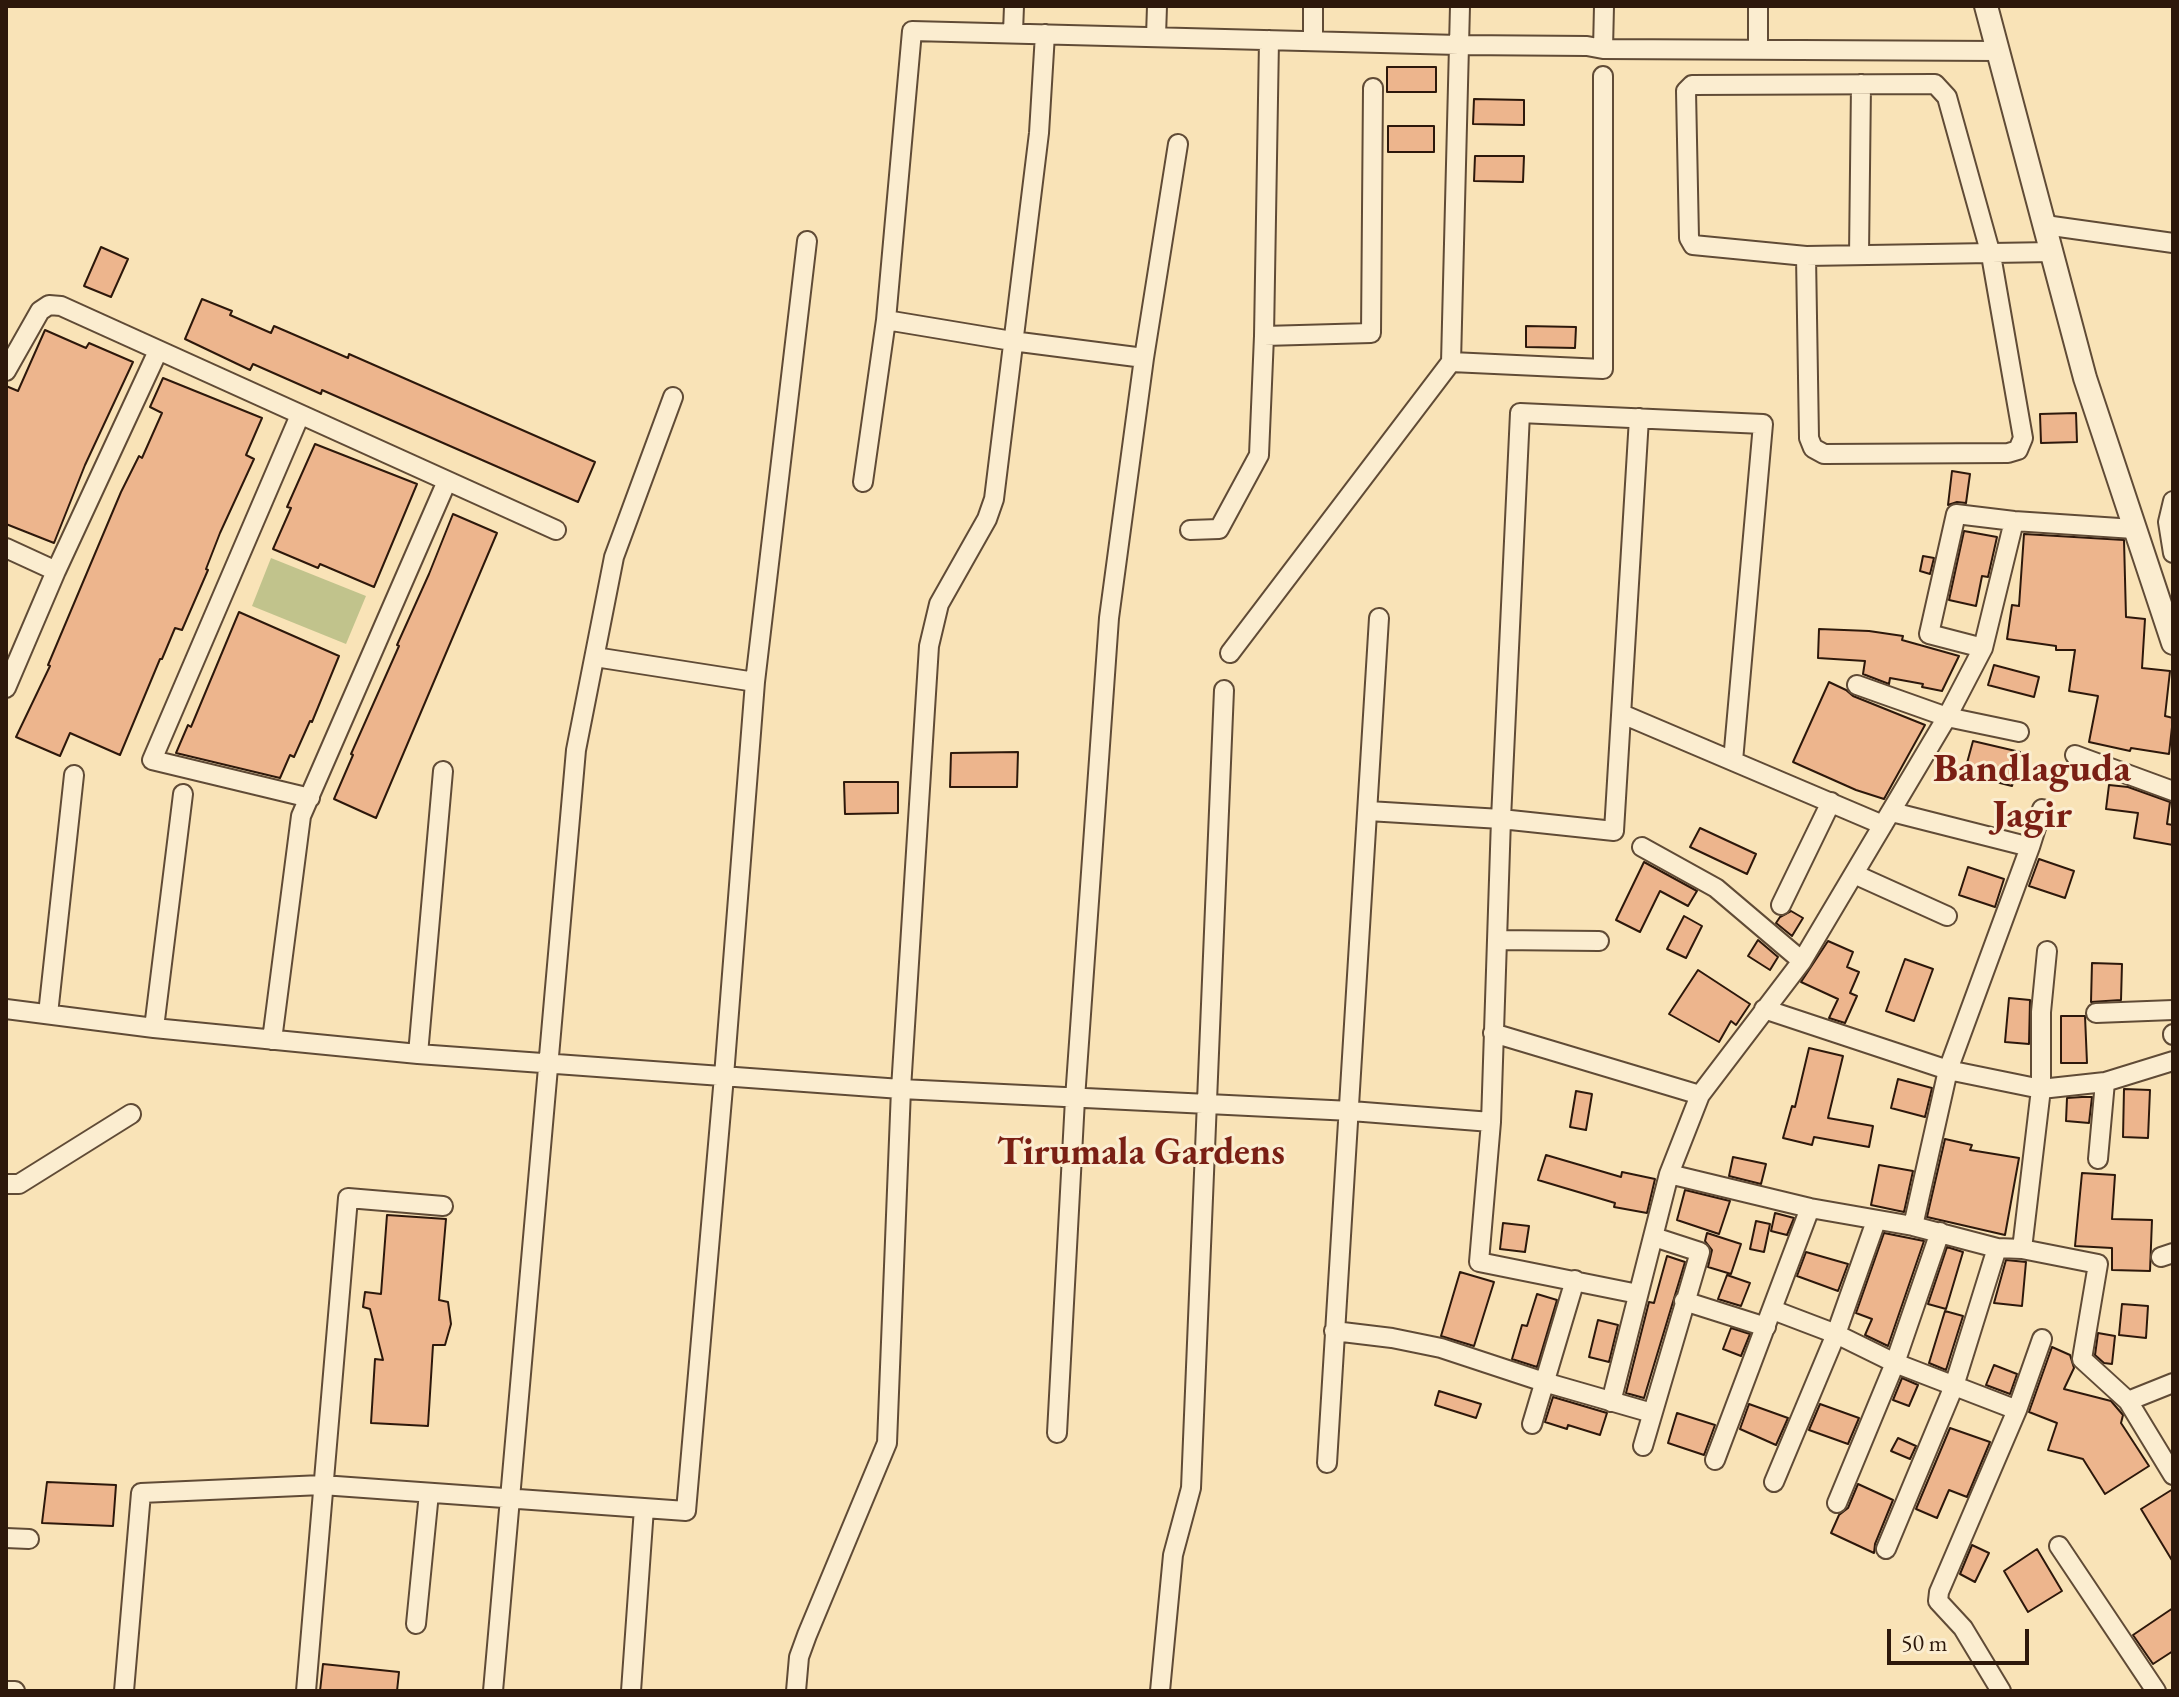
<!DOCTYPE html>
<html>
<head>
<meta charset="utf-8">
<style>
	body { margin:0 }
	#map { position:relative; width:2179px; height:1697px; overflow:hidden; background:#f9e3b7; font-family:"EB Garamond",serif }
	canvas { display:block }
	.frame { position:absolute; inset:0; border:8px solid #2d180b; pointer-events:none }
	.scale { position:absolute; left:1887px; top:1629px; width:142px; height:36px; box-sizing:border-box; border:4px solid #2d180b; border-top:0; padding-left:10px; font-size:24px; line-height:28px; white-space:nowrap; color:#2d180b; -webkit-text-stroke:6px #fbedd0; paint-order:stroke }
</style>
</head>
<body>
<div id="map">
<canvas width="2179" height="1697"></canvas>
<div class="frame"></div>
<div class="scale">50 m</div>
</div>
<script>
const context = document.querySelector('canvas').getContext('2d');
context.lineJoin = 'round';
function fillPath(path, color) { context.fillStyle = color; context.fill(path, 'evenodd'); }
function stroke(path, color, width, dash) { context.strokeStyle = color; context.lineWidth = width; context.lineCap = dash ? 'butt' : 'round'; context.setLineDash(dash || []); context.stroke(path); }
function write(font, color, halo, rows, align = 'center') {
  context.font = font + ' "EB Garamond",serif'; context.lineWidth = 6; context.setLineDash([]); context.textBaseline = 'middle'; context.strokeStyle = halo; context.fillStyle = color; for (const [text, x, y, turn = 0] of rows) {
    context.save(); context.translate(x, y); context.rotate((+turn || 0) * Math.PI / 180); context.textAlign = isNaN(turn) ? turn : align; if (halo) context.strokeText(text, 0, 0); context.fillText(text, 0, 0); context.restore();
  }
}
const green = new Path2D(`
	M 271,558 L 366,596 L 346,644 L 252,606 Z`);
const building = new Path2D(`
	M 1387,67 L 1436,67 L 1436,92 L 1387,92 Z
	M 1474,99 L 1524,100 L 1524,125 L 1473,124 Z
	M 1388,126 L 1434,126 L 1434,152 L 1388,152 Z
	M 1475,156 L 1524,156 L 1523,182 L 1474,181 Z
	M 101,247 L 128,259 L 111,297 L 84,286 Z
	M 202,299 L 232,311 L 230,315 L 271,333 L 274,326 L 348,358 L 349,354 L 595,462 L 578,502 L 322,390 L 321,394 L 253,364 L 250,370 L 185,339 Z
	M 1526,326 L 1576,327 L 1575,348 L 1526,347 Z
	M 45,330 L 86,348 L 89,343 L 133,362 L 85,465 L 54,543 L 6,524 L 6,386 L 18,391 Z
	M 163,378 L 262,418 L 246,455 L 254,459 L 220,533 L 206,569 L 208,570 L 182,630 L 175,628 L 162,659 L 160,659 L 120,755 L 70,733 L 60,756 L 16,737 L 50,666 L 48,665 L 121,492 L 139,456 L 142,458 L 162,413 L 150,407 Z
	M 2076,413 L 2077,442 L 2041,443 L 2040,414 Z
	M 315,444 L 417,484 L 374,587 L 320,564 L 318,568 L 273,549 L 291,508 L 287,507 Z
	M 1952,471 L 1970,474 L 1966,503 L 1957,502 L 1948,505 Z
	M 453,514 L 497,533 L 376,818 L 334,799 L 353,755 L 351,754 L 399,646 L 397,645 L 429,574 Z
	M 1964,531 L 1997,537 L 1988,577 L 1982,576 L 1976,606 L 1949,600 Z
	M 2024,534 L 2124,540 L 2126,617 L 2145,619 L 2142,668 L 2170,671 L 2165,716 L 2173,718 L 2169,754 L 2131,748 L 2130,751 L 2089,742 L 2098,696 L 2069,691 L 2075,650 L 2056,650 L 2056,646 L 2007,639 L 2012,605 L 2019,606 Z
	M 1923,556 L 1934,558 L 1930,574 L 1920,571 Z
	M 239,612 L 339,656 L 312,722 L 310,721 L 294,757 L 290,755 L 280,778 L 176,753 L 188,725 L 191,727 Z
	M 1819,629 L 1869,631 L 1903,636 L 1902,640 L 1959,656 L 1942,691 L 1922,687 L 1923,684 L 1890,678 L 1889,684 L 1863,674 L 1865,661 L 1818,658 Z
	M 1994,665 L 2039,677 L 2034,697 L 1988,685 Z
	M 1829,682 L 1846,690 L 1853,696 L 1925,725 L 1884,799 L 1856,790 L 1793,762 Z
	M 1973,741 L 2020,752 L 2012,786 L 1964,774 Z
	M 1018,752 L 1017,787 L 950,787 L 951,753 Z
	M 844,782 L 898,782 L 898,813 L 845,814 Z
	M 2109,785 L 2128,787 L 2170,802 L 2167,824 L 2173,825 L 2173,845 L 2134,838 L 2138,813 L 2106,809 Z
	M 1700,828 L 1756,854 L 1747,874 L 1690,847 Z
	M 2039,859 L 2074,871 L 2065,898 L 2029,886 Z
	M 1644,862 L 1697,891 L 1688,906 L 1660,891 L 1640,932 L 1616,920 Z
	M 1968,867 L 2004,879 L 1995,907 L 1959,895 Z
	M 1791,911 L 1803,918 L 1792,936 L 1776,923 L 1780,917 Z
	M 1684,916 L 1702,926 L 1686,958 L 1667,949 Z
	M 1758,940 L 1778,957 L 1770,970 L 1748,956 Z
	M 1828,941 L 1853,952 L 1847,967 L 1859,972 L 1850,993 L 1857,996 L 1845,1023 L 1829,1018 L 1838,999 L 1801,982 Z
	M 1905,959 L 1933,969 L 1914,1021 L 1886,1011 Z
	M 2092,963 L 2122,964 L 2121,1000 L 2091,1002 Z
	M 1698,970 L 1750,1004 L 1736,1025 L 1731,1021 L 1719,1042 L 1669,1014 Z
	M 2009,998 L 2030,1000 L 2029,1044 L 2005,1042 Z
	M 2061,1016 L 2085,1016 L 2087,1063 L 2061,1063 Z
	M 1809,1048 L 1843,1056 L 1828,1118 L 1873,1126 L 1869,1147 L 1814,1137 L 1812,1145 L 1783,1138 L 1792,1106 L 1795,1107 Z
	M 1898,1079 L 1932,1088 L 1925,1117 L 1891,1108 Z
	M 2124,1089 L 2150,1090 L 2148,1138 L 2123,1137 Z
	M 1576,1091 L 1592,1094 L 1586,1130 L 1570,1127 Z
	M 2082,1097 L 2092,1097 L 2089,1123 L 2066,1121 L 2067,1098 Z
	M 1945,1139 L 1972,1145 L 1970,1150 L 2019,1158 L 2005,1235 L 1927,1217 Z
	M 1546,1155 L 1621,1177 L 1622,1172 L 1655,1179 L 1647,1213 L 1614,1207 L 1615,1203 L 1538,1180 Z
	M 1733,1157 L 1766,1164 L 1761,1184 L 1729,1176 Z
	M 1879,1165 L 1913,1171 L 1904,1212 L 1871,1205 Z
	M 2082,1173 L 2115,1175 L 2112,1219 L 2152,1220 L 2150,1271 L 2112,1270 L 2112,1248 L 2075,1246 Z
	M 1685,1190 L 1730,1201 L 1719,1234 L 1677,1220 Z
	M 1775,1213 L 1794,1218 L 1787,1235 L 1771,1231 Z
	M 387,1215 L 446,1219 L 439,1300 L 448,1302 L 451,1324 L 445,1345 L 433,1345 L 428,1426 L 371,1423 L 375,1359 L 383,1360 L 370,1309 L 363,1307 L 365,1292 L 381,1294 Z
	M 1756,1221 L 1770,1224 L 1764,1252 L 1750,1249 Z
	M 1503,1223 L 1529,1226 L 1525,1252 L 1500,1249 Z
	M 1707,1233 L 1741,1244 L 1731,1274 L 1708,1267 L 1712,1250 L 1705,1241 Z
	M 1884,1233 L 1924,1241 L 1888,1346 L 1865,1335 L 1872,1319 L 1856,1313 Z
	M 1947,1247 L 1963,1252 L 1946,1309 L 1928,1304 Z
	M 1806,1252 L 1848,1264 L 1838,1291 L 1797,1276 Z
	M 1667,1256 L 1685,1262 L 1644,1398 L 1626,1393 L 1649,1302 L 1654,1303 Z
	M 2006,1260 L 2026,1262 L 2022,1306 L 1994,1303 Z
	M 1460,1272 L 1494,1282 L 1474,1346 L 1441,1336 Z
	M 1727,1275 L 1750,1283 L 1741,1306 L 1718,1299 Z
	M 1537,1294 L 1557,1300 L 1537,1367 L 1512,1359 L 1522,1325 L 1527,1326 Z
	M 2122,1304 L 2148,1306 L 2146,1338 L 2119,1335 Z
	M 1945,1311 L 1963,1316 L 1946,1370 L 1929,1363 Z
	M 1598,1320 L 1618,1325 L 1609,1362 L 1589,1357 Z
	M 1731,1328 L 1750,1334 L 1741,1356 L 1723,1349 Z
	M 2098,1333 L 2115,1336 L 2112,1364 L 2104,1363 L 2095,1355 Z
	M 2052,1347 L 2070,1355 L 2074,1368 L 2064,1389 L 2111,1401 L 2123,1415 L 2121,1423 L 2149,1466 L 2105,1494 L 2083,1459 L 2048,1450 L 2057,1423 L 2029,1412 Z
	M 1994,1365 L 2017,1374 L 2010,1394 L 1986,1385 Z
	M 1902,1378 L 1918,1385 L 1909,1406 L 1893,1400 Z
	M 1439,1391 L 1481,1404 L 1476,1418 L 1435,1405 Z
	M 1553,1397 L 1607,1413 L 1600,1435 L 1568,1425 L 1567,1429 L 1545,1422 Z
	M 1749,1404 L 1788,1418 L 1776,1445 L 1740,1429 Z
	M 1820,1404 L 1859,1418 L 1848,1444 L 1809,1430 Z
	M 1677,1413 L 1715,1425 L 1704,1455 L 1668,1443 Z
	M 1950,1428 L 1990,1442 L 1967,1497 L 1949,1490 L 1937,1518 L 1916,1509 Z
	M 1898,1438 L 1916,1446 L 1910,1459 L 1891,1451 Z
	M 47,1482 L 116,1485 L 113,1526 L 42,1523 Z
	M 1858,1484 L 1893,1500 L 1875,1544 L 1874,1553 L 1831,1533 L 1839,1515 L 1848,1508 Z
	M 2173,1489 L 2173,1562 L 2141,1509 Z
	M 1972,1545 L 1989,1553 L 1975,1582 L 1960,1574 Z
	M 2037,1549 L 2062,1591 L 2028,1612 L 2004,1571 Z
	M 2173,1608 L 2173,1651 L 2153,1664 L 2133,1635 Z
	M 323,1664 L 399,1672 L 397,1691 L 320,1691 Z`);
const minor = new Path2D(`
	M 1758,6 L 1758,49
	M 1013,32 L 1014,6
	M 1156,36 L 1157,6
	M 1313,41 L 1313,6
	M 1603,49 L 1604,6
	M 2045,225 L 2173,243
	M 1859,255 L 1861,84
	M 1806,256 L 1693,245 L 1689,238 L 1686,91 L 1692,85 L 1935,84 L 1947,97 L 1991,255 L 2023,438 L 2018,450 L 2008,453 L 1824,454 L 1813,448 L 1809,438 L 1806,256 L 2053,252
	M 1264,336 L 1371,333 L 1373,88
	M 1144,358 L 1012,341 L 886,320 L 912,31 L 1459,45 L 1587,46 L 1603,49 L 1998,51
	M 1451,362 L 1603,369 L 1603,76
	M 6,371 L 40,311 L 49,305 L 61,306 L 556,530
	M 300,415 L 152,760 L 310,798
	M 863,482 L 886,320
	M 2173,501 L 2168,522 L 2173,553
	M 1190,530 L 1219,529 L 1259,455 L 1264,336 L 1269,40
	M 6,548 L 56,571
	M 1983,648 L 1929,634 L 1956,514 L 2014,521 L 2134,529
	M 1230,653 L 1451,362 L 1460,6
	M 595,657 L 755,682
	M 1857,685 L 1947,717 L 2019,732
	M 6,688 L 56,571 L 158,351
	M 1622,714 L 1883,825
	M 2075,755 L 2173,791
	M 1368,811 L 1501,819 L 1614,831 L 1639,418
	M 1892,812 L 2030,847 L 2042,809
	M 1642,847 L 1716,888 L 1802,961
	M 1854,874 L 1947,916
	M 1781,905 L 1831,802
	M 1497,940 L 1599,941
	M 6,1009 L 154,1028 L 418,1054 L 901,1089 L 1351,1111 L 1491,1122
	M 1764,1009 L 1948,1070 L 2041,1089 L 2105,1082 L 2173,1061
	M 2096,1013 L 2173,1010
	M 48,1014 L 74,775
	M 154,1028 L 183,794
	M 1493,1033 L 1700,1095
	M 2173,1034 L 2173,1035
	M 272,1040 L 301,816 L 447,481
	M 418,1054 L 443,771
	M 2098,1159 L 2105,1082
	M 1669,1174 L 1810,1208 L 1913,1226 L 1997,1248 L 2022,1249 L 2098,1264 L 2082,1359 L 2128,1401 L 2173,1475
	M 6,1184 L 19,1184 L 131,1114
	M 1913,1226 L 1948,1070 L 2030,847
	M 2022,1249 L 2041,1089 L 2041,1012 L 2047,951
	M 2161,1257 L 2173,1253
	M 1638,1294 L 1479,1262 L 1491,1122 L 1501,819 L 1520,413 L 1763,424 L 1733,761
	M 1684,1301 L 1766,1327
	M 1773,1310 L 1836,1334 L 1895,1363 L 2017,1410
	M 1334,1331 L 1392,1338 L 1441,1348 L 1544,1382 L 1652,1413
	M 2128,1401 L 2173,1383
	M 1611,1402 L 1669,1174 L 1700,1095 L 1802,961 L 1947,717 L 1983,648 L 2014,521
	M 1532,1424 L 1575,1280
	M 1057,1433 L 1075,1099 L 1109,618 L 1144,358 L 1178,144
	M 1643,1446 L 1700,1252 L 1654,1237
	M 1715,1460 L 1810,1208
	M 1327,1463 L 1379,618
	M 1774,1482 L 1836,1334 L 1876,1221
	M 1837,1503 L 1895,1363 L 1940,1232
	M 6,1538 L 29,1539
	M 2059,1546 L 2156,1691
	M 1886,1549 L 1954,1386 L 1997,1248
	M 416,1624 L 429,1493
	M 6,1691 L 15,1691
	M 124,1691 L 141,1493 L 322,1485 L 686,1511 L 724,1076 L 755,682 L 807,241
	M 306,1691 L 348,1198 L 443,1206
	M 493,1691 L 576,750 L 614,557 L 673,397
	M 631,1691 L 644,1508
	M 796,1691 L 799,1657 L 807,1635 L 887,1443 L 901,1089 L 929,646 L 939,604 L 987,519 L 994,499 L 1039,133 L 1045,34
	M 1160,1691 L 1173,1555 L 1191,1488 L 1224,690
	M 2001,1691 L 1963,1628 L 1938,1601 L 1939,1592 L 2017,1410 L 2042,1339`);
const tertiary = new Path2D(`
	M 1986,6 L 2085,378 L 2173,643`);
const neighbourhoodNames = [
	["Tirumala Gardens",1141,1154]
];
const quarterNames = [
	["Bandlaguda",2032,770],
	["Jagir",2032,816]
];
fillPath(green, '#c1c38c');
fillPath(building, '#edb58d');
stroke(building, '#2d180b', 2);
stroke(minor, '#604b36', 22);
stroke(tertiary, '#604b36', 26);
stroke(minor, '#fbedd0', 18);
stroke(tertiary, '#fbedd0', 22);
write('bold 38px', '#7a1f14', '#fbedd0', neighbourhoodNames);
write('bold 40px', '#7a1f14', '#fbedd0', quarterNames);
</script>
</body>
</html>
